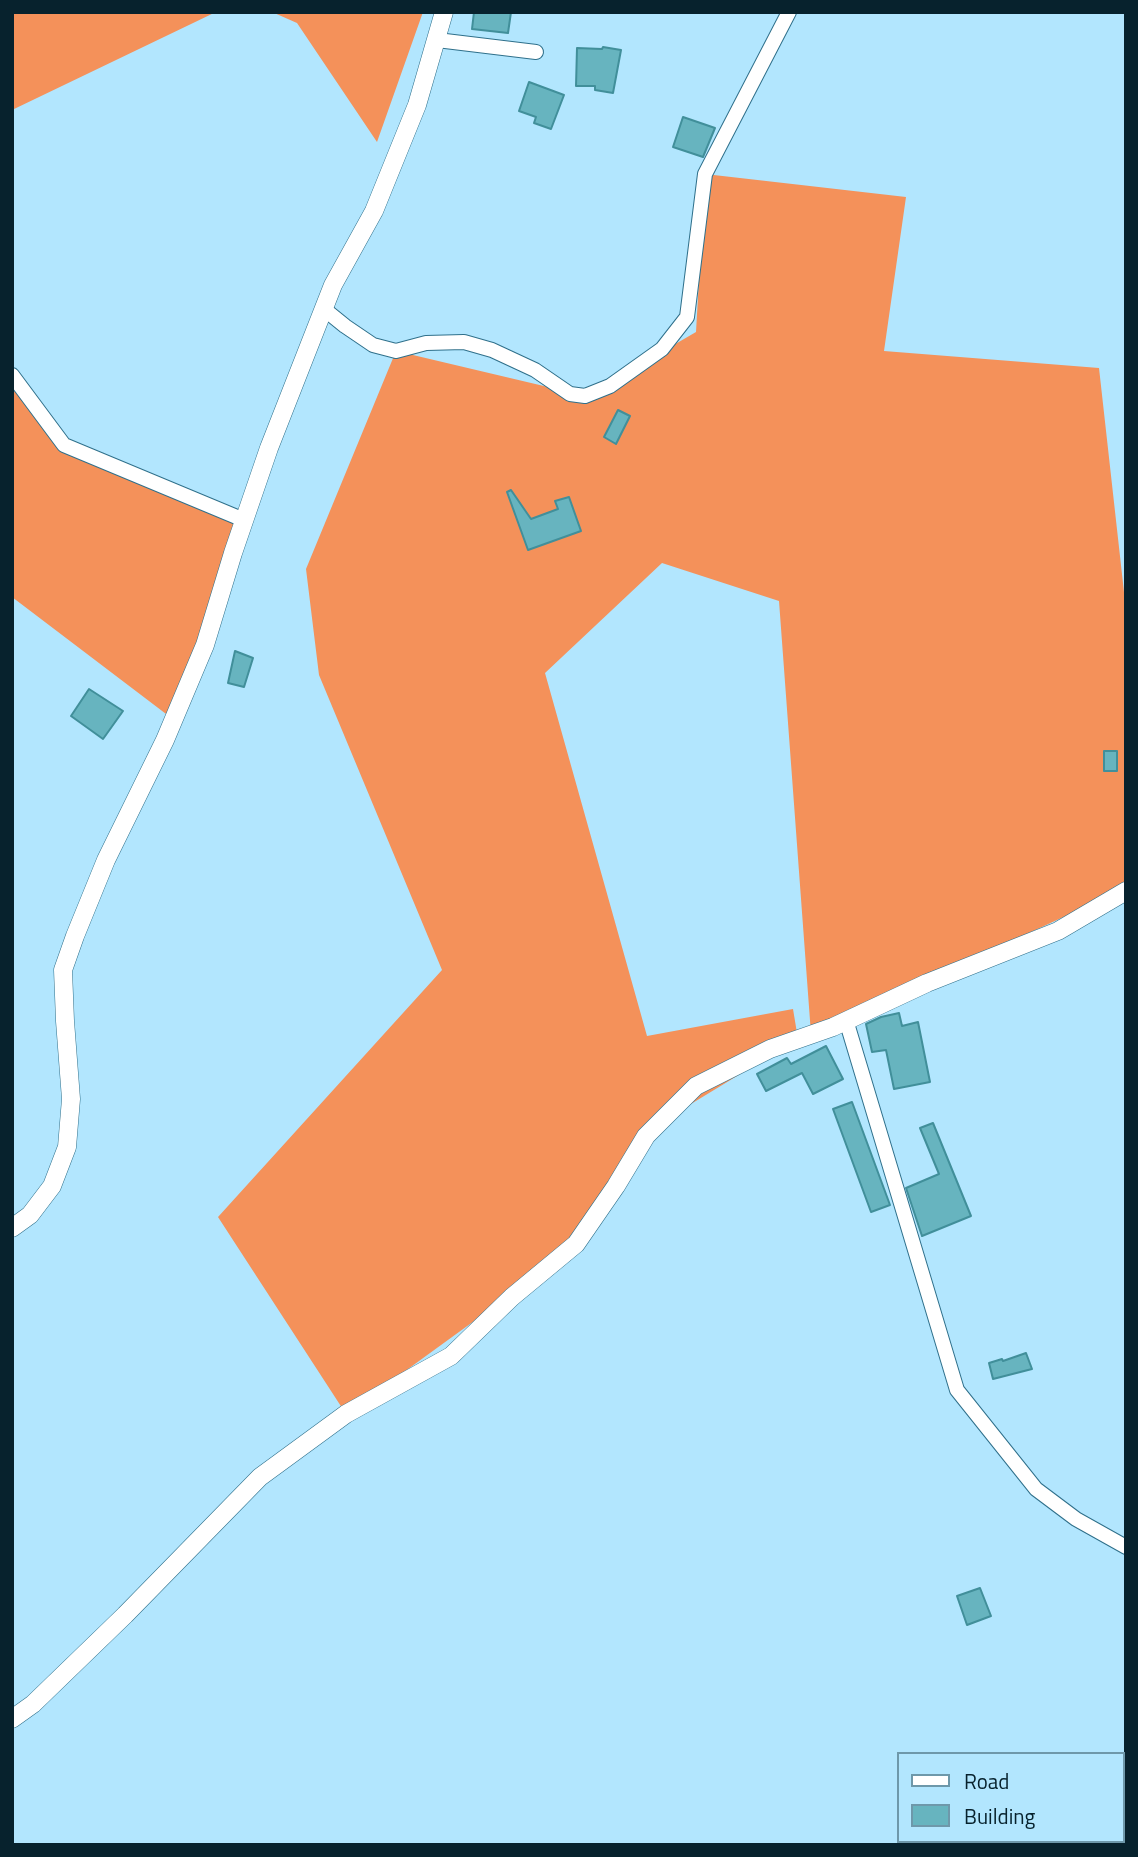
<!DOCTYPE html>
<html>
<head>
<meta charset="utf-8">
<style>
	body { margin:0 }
	#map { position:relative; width:1138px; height:1857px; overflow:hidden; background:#b2e6fe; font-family:"Titillium Web",sans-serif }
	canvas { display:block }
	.frame { position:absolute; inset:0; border:14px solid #07222d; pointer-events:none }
	.legend { position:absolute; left:897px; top:1752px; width:228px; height:91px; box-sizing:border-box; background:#b2e6fe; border:2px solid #6e98aa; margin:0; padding:9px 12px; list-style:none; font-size:21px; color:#07222d }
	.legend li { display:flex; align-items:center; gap:14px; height:35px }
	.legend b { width:35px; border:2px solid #6e98aa }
</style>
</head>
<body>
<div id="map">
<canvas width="1138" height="1857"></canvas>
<div class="frame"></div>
<ul class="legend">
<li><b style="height:9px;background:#fff"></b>Road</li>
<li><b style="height:19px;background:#67b4bf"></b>Building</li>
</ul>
</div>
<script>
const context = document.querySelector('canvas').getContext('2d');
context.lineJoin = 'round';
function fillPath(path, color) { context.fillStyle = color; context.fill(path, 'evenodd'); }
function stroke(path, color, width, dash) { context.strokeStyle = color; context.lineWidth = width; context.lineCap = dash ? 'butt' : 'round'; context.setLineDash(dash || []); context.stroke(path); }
const forest = new Path2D(`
	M 12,12 L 216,12 L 12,110 Z
	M 272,12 L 423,12 L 377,142 L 297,23 Z
	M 705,174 L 906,197 L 884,351 L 1099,368 L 1126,610 L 1126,888 L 811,1034 L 779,601 L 662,563 L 545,673 L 647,1036 L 793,1009 L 798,1039 L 658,1124 L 543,1271 L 346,1414 L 218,1217 L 442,970 L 319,675 L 306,569 L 396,351 L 586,396 L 696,332 Z
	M 12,377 L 64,445 L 244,520 L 174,720 L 12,597 Z`);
const building = new Path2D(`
	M 474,12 L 511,12 L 508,33 L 472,29 Z
	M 603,47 L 621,50 L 613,93 L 595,90 L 595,86 L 576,86 L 577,48 L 602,49 Z
	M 529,82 L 564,95 L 551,129 L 534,123 L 536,117 L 519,111 Z
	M 683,117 L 715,128 L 703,157 L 673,147 Z
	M 618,410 L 630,416 L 616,444 L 604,437 Z
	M 511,490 L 531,519 L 558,509 L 555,501 L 569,497 L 581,531 L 528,550 L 507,492 Z
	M 235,651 L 253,658 L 244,687 L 228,683 Z
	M 89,689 L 123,711 L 103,739 L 71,716 Z
	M 1104,751 L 1117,751 L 1117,771 L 1104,771 Z
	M 899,1013 L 902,1026 L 918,1022 L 930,1082 L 894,1089 L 886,1050 L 872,1052 L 866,1024 L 881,1017 Z
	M 826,1046 L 843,1079 L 813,1094 L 802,1073 L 766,1091 L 757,1074 L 787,1058 L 791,1064 Z
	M 852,1102 L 890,1205 L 871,1212 L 833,1109 Z
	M 933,1123 L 971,1216 L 922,1236 L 906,1188 L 939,1174 L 920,1128 Z
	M 1026,1353 L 1032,1369 L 993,1379 L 989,1363 L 1002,1359 L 1003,1361 Z
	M 980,1588 L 991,1616 L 967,1625 L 957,1596 Z`);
const minor = new Path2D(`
	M 437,40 L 536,52
	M 324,309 L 345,326 L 373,345 L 396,351 L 426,343 L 464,342 L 492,350 L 535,370 L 570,394 L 585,396 L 610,386 L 662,349 L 687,317 L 705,174 L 789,12
	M 12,375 L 64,445 L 244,520
	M 846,1020 L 957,1390 L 1036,1489 L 1076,1519 L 1126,1547`);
const tertiary = new Path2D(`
	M 12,1228 L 30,1215 L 52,1186 L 67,1147 L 71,1099 L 65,1021 L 63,970 L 75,936 L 106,860 L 165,740 L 205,645 L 233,553 L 269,448 L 333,285 L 374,211 L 417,105 L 444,12
	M 12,1719 L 33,1704 L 125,1615 L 260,1477 L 346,1414 L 451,1356 L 512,1297 L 576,1244 L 616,1186 L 646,1136 L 696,1086 L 770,1049 L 833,1027 L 927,983 L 1058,931 L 1126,891`);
fillPath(forest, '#f4915a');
fillPath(building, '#67b4bf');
stroke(building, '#418f9a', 2);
stroke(minor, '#2f708b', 16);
stroke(tertiary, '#2f708b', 19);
stroke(minor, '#fff', 14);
stroke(tertiary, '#fff', 18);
</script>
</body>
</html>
